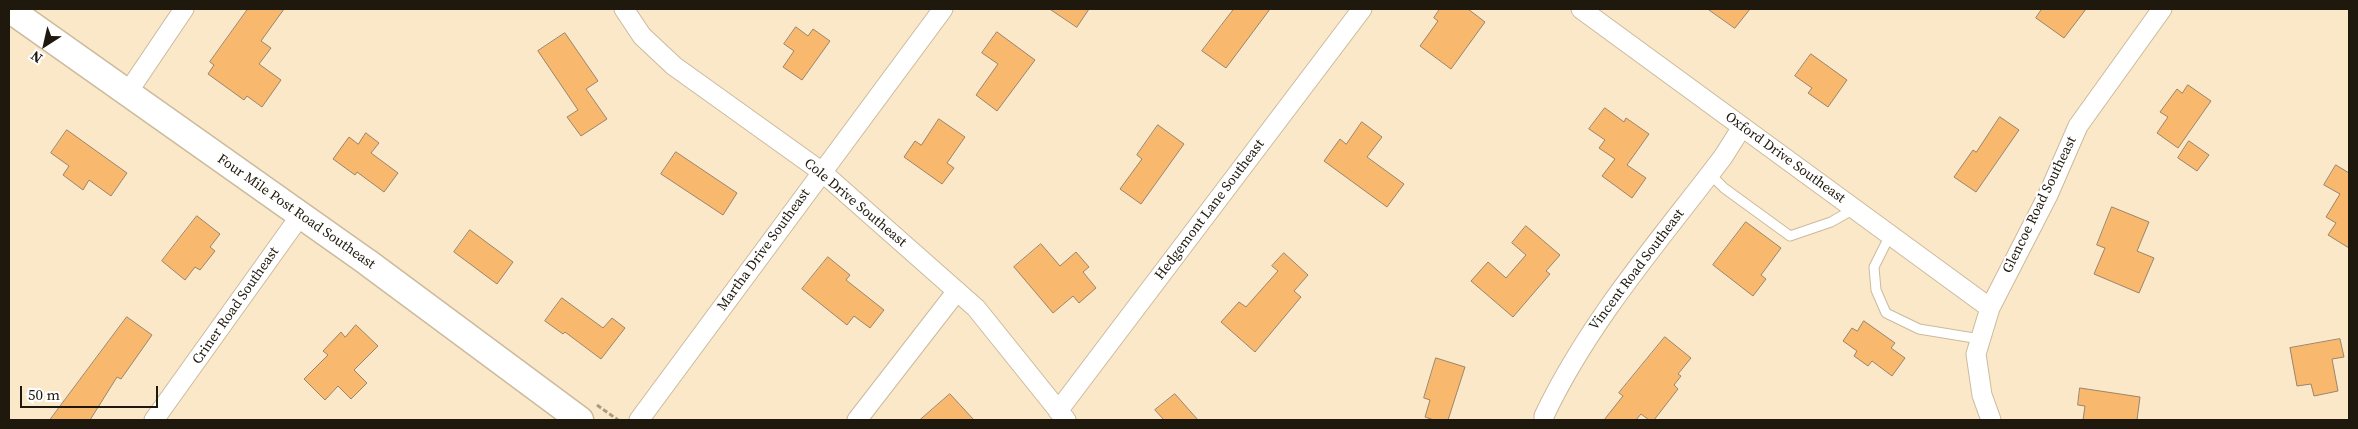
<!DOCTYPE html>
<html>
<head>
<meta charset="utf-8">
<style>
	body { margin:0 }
	#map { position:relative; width:2358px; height:429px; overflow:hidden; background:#fae8c9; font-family:"Source Serif 4",serif }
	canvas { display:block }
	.frame { position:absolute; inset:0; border:10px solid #1f190d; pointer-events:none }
	.north { position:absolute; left:20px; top:20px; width:50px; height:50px; -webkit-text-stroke:4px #fff; paint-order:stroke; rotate:215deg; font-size:14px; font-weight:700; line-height:20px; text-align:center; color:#1f190d }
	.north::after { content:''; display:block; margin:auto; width:18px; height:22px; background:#1f190d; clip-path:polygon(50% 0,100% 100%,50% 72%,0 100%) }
	.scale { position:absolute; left:20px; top:386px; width:138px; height:22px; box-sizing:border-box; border:2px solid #1f190d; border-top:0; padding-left:6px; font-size:15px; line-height:18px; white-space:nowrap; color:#1f190d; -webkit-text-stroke:4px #fff; paint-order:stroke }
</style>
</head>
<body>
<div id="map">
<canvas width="2358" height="429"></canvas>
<div class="frame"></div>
<div class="north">N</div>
<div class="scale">50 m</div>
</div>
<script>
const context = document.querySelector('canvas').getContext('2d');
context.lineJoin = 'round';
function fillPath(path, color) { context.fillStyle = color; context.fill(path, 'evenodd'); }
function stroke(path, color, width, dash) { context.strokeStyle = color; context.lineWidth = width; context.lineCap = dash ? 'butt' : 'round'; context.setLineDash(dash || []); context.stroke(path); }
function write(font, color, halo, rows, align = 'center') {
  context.font = font + ' "Source Serif 4",serif'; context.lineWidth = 4.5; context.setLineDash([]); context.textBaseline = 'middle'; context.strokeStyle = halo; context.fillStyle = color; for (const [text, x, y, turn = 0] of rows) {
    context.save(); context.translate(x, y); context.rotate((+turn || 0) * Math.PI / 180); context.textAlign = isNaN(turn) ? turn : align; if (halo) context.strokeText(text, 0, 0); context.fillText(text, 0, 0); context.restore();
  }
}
const building = new Path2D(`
	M 248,9 L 284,9 L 261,41 L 271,48 L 259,64 L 281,80 L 262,107 L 247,96 L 244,100 L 208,74 L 214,65 L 210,62 Z
	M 1050,9 L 1089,9 L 1077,27 Z
	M 1234,9 L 1270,9 L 1226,68 L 1202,51 Z
	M 1440,9 L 1468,9 L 1485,22 L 1451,69 L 1420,46 L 1438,21 L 1434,18 Z
	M 1708,9 L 1750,9 L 1735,28 Z
	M 2042,9 L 2086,9 L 2064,38 L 2036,18 Z
	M 796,27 L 808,36 L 813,29 L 830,41 L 802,80 L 783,67 L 794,51 L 784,44 Z
	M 997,32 L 1035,60 L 997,111 L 976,95 L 998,64 L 982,53 Z
	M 565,33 L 598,81 L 586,89 L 607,119 L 581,136 L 567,117 L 578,110 L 538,51 Z
	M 1811,54 L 1847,80 L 1828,107 L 1808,93 L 1812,88 L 1795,76 Z
	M 2188,85 L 2211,101 L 2178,148 L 2157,133 L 2168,117 L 2160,112 L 2177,89 L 2182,93 Z
	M 1605,108 L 1624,122 L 1626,118 L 1649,134 L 1627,165 L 1646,178 L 1632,198 L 1602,176 L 1615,159 L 1599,148 L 1605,140 L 1589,129 Z
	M 2000,117 L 2019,130 L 1976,192 L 1954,177 L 1973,150 L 1976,152 Z
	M 939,119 L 965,137 L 947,163 L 954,168 L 942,184 L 904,157 L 915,141 L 921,145 Z
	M 1362,122 L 1382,137 L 1367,157 L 1404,184 L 1387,207 L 1324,161 L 1340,139 L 1346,144 Z
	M 1158,125 L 1184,144 L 1141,204 L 1120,189 L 1142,159 L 1137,155 Z
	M 67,130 L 127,173 L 111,196 L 89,180 L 83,190 L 63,175 L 69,166 L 51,153 Z
	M 366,133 L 379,143 L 371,153 L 398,173 L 384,192 L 357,172 L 355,175 L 333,159 L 349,137 L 358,144 Z
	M 2189,141 L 2209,155 L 2197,171 L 2178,158 Z
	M 676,152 L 737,193 L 723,215 L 661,174 Z
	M 2336,165 L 2349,173 L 2349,248 L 2328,235 L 2336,223 L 2326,217 L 2340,194 L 2324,185 Z
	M 2112,207 L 2149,222 L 2137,251 L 2154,258 L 2139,293 L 2094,274 L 2105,248 L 2097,245 Z
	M 197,216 L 220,234 L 210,247 L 215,251 L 200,270 L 195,267 L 185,280 L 162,261 Z
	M 1746,222 L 1781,248 L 1761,275 L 1766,279 L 1753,296 L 1713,265 Z
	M 1526,226 L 1560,255 L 1546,271 L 1550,274 L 1513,317 L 1471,281 L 1488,262 L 1506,278 L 1526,255 L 1512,243 Z
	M 470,230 L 513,262 L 497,284 L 454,252 Z
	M 1041,244 L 1060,266 L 1076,252 L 1089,267 L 1083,272 L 1096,288 L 1079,303 L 1073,296 L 1053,313 L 1014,267 Z
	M 1284,253 L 1308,275 L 1294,291 L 1301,297 L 1255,352 L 1221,322 L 1239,302 L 1246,307 L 1278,271 L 1272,266 Z
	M 828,257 L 850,275 L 846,280 L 884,310 L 870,328 L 854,316 L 847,325 L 802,289 Z
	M 562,298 L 603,328 L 612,318 L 625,328 L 601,359 L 565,332 L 563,334 L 545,321 Z
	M 127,317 L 152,335 L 121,379 L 117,377 L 90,420 L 50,420 Z
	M 1864,321 L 1895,343 L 1891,348 L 1905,358 L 1892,376 L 1872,361 L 1868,366 L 1854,356 L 1857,351 L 1843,341 L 1852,328 L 1857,331 Z
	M 356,325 L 378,346 L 354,370 L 367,383 L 351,399 L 338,386 L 325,400 L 304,379 L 328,355 L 323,351 L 341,332 L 345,337 Z
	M 1665,337 L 1691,358 L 1678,374 L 1681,376 L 1674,385 L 1678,389 L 1654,420 L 1649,420 L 1641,414 L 1636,420 L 1604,420 L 1623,396 L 1619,393 Z
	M 2340,339 L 2344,357 L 2332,359 L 2338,391 L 2314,396 L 2311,384 L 2297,386 L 2290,348 Z
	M 1436,358 L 1465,367 L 1448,420 L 1434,420 L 1425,417 L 1430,400 L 1424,398 Z
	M 2080,388 L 2140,397 L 2137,420 L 2083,420 L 2085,406 L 2078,405 Z
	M 950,394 L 974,420 L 920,420 Z
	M 1175,394 L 1198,420 L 1164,420 L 1155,410 Z`);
const path = new Path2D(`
	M 597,405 L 618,420`);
const lane = new Path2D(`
	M 1710,174 L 1724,188 L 1790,236 L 1831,222 L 1854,209
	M 1890,235 L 1874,267 L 1876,290 L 1886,313 L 1919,329 L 1980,339`);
const street = new Path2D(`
	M 624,9 L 642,36 L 674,66 L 822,172 L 976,308 L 1066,420
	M 1581,9 L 1990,308
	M 128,92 L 184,9
	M 1058,411 L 1362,9
	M 154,420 L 300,216
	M 639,420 L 943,9
	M 857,420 L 957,291
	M 1544,420 L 1544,416 C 1589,321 1660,240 1723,157 L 1742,127
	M 1991,420 L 1982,395 L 1976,354 L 1990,308 L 2048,195 L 2078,126 L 2162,9`);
const secondary = new Path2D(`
	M 9,9 L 367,262 L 580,420`);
const streetNames = [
	["Oxford Drive Southeast",1785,158,36],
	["Cole Drive Southeast",855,203,40],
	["Glencoe Road Southeast",2040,205,-64],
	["Hedgemont Lane Southeast",1210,210,-53],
	["Four Mile Post Road Southeast",296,212,35],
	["Martha Drive Southeast",764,250,-54],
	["Vincent Road Southeast",1637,270,-53],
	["Criner Road Southeast",236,306,-55]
];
fillPath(building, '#f8b86d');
stroke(building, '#9a846b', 1);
stroke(lane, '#cbba9c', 11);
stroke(street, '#cbba9c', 21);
stroke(secondary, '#cbba9c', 29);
stroke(path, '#a89b83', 3, [5, 2.5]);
stroke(lane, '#fff', 9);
stroke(street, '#fff', 19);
stroke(secondary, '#fff', 26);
write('14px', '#1f190d', '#fff', streetNames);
</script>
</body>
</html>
